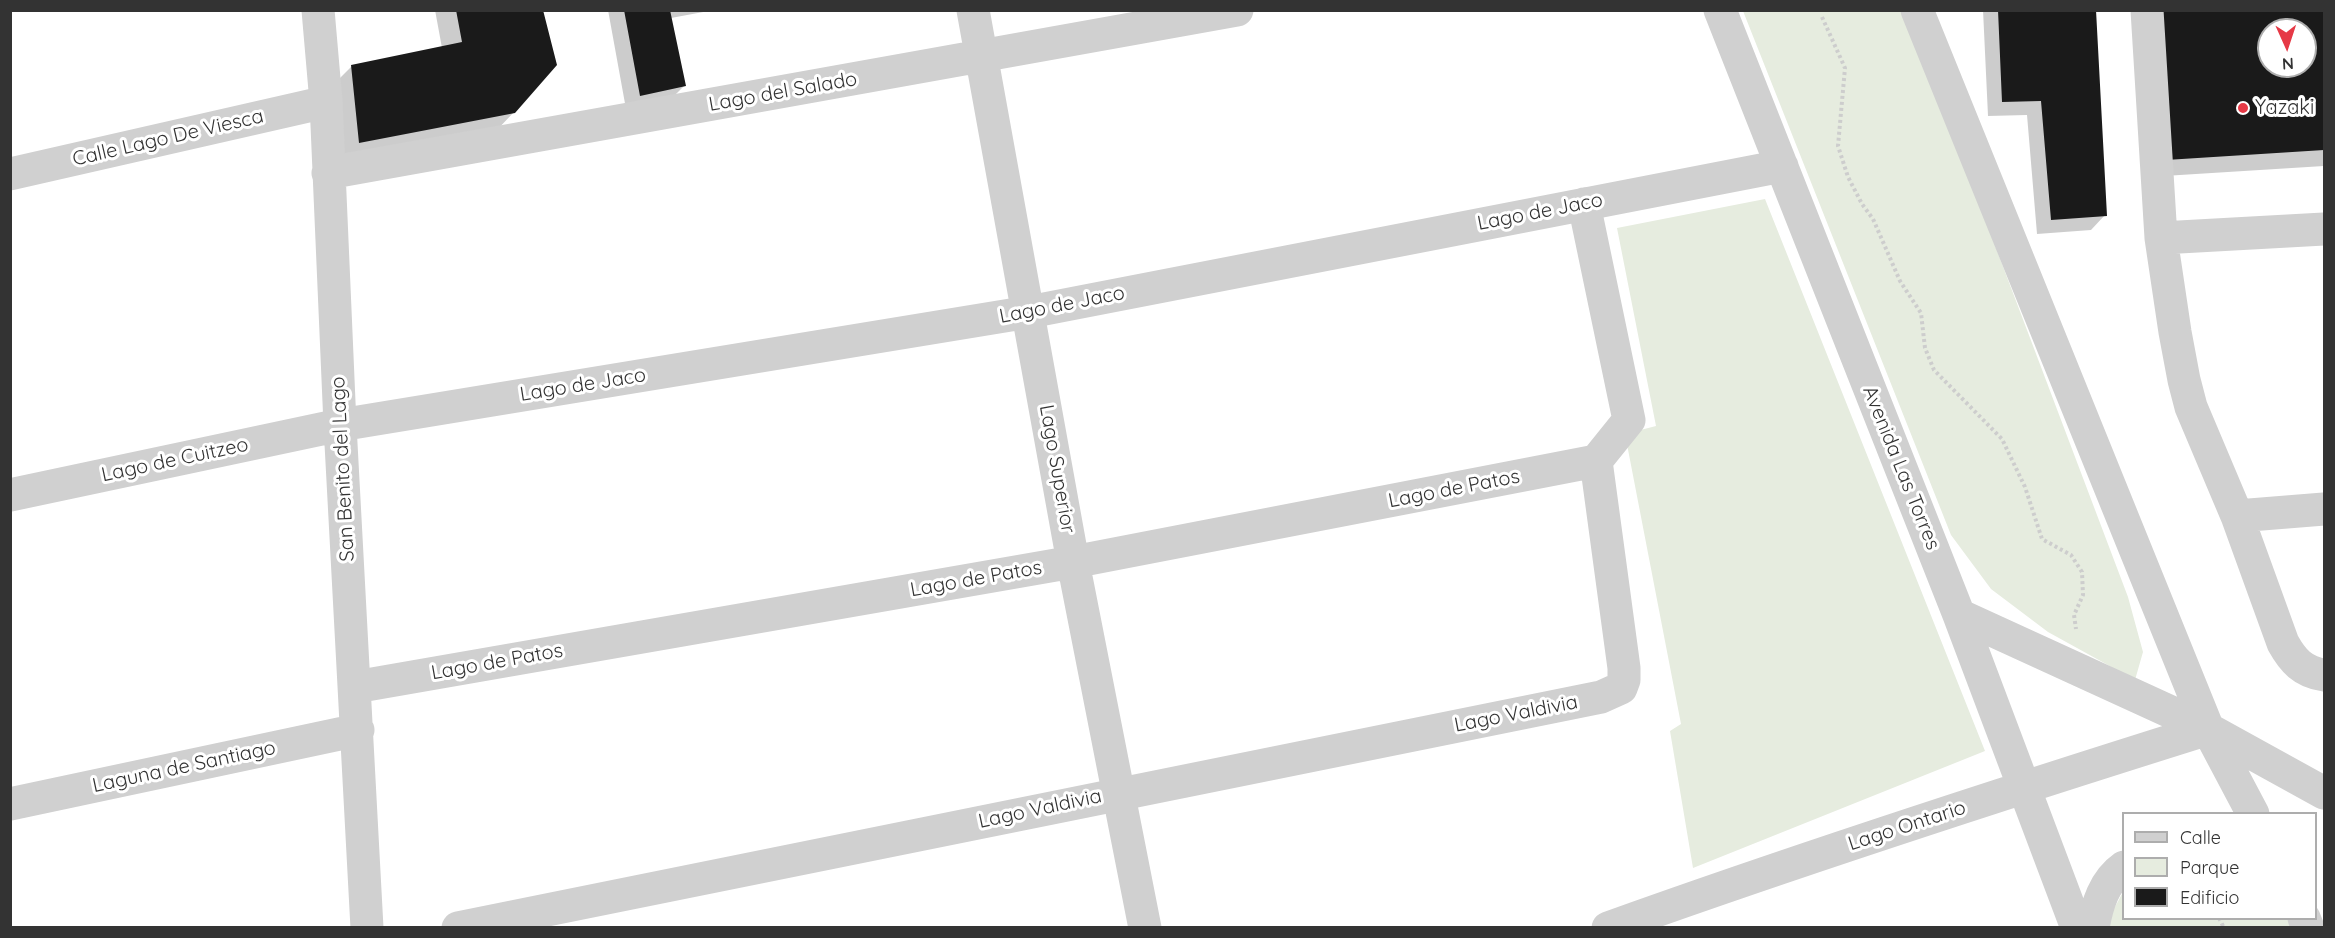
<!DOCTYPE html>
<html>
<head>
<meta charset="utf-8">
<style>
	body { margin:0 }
	#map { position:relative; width:2335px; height:938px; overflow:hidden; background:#fff; font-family:Quicksand,sans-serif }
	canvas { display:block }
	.frame { position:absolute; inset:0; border:12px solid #333; pointer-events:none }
	.legend { position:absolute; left:2122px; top:812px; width:195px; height:108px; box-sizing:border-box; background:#fff; border:2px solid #adadad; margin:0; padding:8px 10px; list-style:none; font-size:18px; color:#333 }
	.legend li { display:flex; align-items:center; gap:12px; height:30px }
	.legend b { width:30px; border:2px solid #adadad }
	.north { position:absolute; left:2257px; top:18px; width:60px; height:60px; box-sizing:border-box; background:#fff; border:2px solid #adadad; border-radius:50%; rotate:177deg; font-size:16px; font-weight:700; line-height:24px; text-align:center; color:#333 }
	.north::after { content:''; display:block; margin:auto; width:21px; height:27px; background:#e63946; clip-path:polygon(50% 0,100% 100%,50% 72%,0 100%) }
</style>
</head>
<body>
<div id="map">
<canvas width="2335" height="938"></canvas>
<div class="frame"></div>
<ul class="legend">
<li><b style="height:8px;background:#d0d0d0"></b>Calle</li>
<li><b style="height:16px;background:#e6ecdf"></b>Parque</li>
<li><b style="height:16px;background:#1a1a1a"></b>Edificio</li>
</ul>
<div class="north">N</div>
</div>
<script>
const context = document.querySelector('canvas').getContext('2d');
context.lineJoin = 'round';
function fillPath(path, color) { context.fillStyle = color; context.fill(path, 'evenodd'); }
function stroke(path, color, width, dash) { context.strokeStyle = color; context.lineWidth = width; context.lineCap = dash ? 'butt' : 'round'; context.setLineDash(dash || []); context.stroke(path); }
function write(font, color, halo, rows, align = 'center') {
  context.font = font + ' Quicksand,sans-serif'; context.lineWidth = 6; context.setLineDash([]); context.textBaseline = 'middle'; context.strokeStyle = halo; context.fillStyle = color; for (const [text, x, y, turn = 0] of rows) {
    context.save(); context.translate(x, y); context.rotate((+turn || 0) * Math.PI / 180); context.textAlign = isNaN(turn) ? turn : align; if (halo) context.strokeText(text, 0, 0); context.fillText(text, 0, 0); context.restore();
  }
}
const green = new Path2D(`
	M 1743,11 L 1900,11 L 1912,26 L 2128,597 L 2143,652 L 2135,680 L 2048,632 L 1991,589 L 1951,535 Z
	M 1765,199 L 1985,751 L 1693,868 L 1670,731 L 1681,724 L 1625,434 L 1656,426 L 1617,228 Z
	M 2123,892 L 2124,918 L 2289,919 L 2294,928 L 2109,928 L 2110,916 Z`);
const shadow = new Path2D(`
	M 435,10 L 542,10 L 514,112 L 496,131 L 341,160 L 333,85 L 351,67 L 442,48 Z
	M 608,10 L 714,10 L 671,18 L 684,86 L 670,100 L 626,109 Z
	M 1983,10 L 2095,10 L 2105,215 L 2091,230 L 2037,234 L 2027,115 L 1988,116 Z
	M 2135,10 L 2324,10 L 2324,166 L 2148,177 ZM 2269,30 L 2305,30 L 2305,66 L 2269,66 Z`);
const building = new Path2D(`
	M 456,10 L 543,10 L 557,65 L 515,113 L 359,143 L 351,65 L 462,42 Z
	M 624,10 L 670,10 L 686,86 L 640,96 Z
	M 1998,10 L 2096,10 L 2107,216 L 2051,220 L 2041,101 L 2002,102 Z
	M 2154,10 L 2324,10 L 2324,150 L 2166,160 ZM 2269,30 L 2305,30 L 2305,66 L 2269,66 Z`);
const path = new Path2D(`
	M 1822,17 L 1845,68 L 1838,146 L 1848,177 L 1862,204 L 1873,219 L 1900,281 L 1921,313 L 1925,348 L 1934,370 L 2002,439 L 2025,487 L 2042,539 L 2071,555 L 2082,572 L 2083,595 L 2074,615 L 2076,629
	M 2219,918 L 2224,928`);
const minor = new Path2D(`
	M 318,10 L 326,102 L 340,425 L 367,928
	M 973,10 L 1073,562 L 1145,928
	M 1720,10 L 1959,615 L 2077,928
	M 1917,10 L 2208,729 L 2253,814
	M 2147,10 L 2161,238 L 2175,332 L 2184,380 L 2191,407 L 2237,516 L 2283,643 C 2293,661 2303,672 2324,675
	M 328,173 L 1237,10
	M 10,174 L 326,102
	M 2161,238 L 2324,229
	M 10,495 L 340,425 L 1029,312 L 1782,166
	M 2237,516 L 2324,509
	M 1959,615 L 2208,729 L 2324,793
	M 355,687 L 1073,562 L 1596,461
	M 10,804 L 358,730
	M 2304,918 L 2308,928
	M 458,928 L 1601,697 L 1621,688 L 1624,680 L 1624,668 L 1596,461 L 1629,420 L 1584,204
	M 1608,928 C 1806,857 2007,792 2208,729
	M 2093,928 C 2097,905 2104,881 2124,867`);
const markers = [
	[2243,108,6,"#e63946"]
];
const streetNames = [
	["Lago del Salado",783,92,-10],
	["Calle Lago De Viesca",168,138,-13],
	["Lago de Jaco",1540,212,-11],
	["Lago de Jaco",1062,305,-11],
	["Lago de Jaco",583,385,-9],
	["Lago de Cuitzeo",175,460,-12],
	["Avenida Las Torres",1901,468,68],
	["San Benito del Lago",343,469,-93],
	["Lago Superior",1057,469,80],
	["Lago de Patos",1454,489,-11],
	["Lago de Patos",976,579,-10],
	["Lago de Patos",497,662,-10],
	["Lago Valdivia",1516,714,-11],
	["Laguna de Santiago",184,767,-12],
	["Lago Valdivia",1040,809,-12],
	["Lago Ontario",1907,826,-18]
];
const poiNames = [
	["Yazaki",2255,108]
];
fillPath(green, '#e6ecdf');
fillPath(shadow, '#0003');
fillPath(building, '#1a1a1a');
stroke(path, '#cdcdcd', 4, [3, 3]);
stroke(minor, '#d0d0d0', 33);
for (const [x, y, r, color] of markers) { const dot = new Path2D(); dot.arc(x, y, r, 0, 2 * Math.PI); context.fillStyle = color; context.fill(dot); stroke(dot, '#fff', 2); }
write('20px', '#333', '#fff', streetNames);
write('20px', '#333', '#fff', poiNames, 'left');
</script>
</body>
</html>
